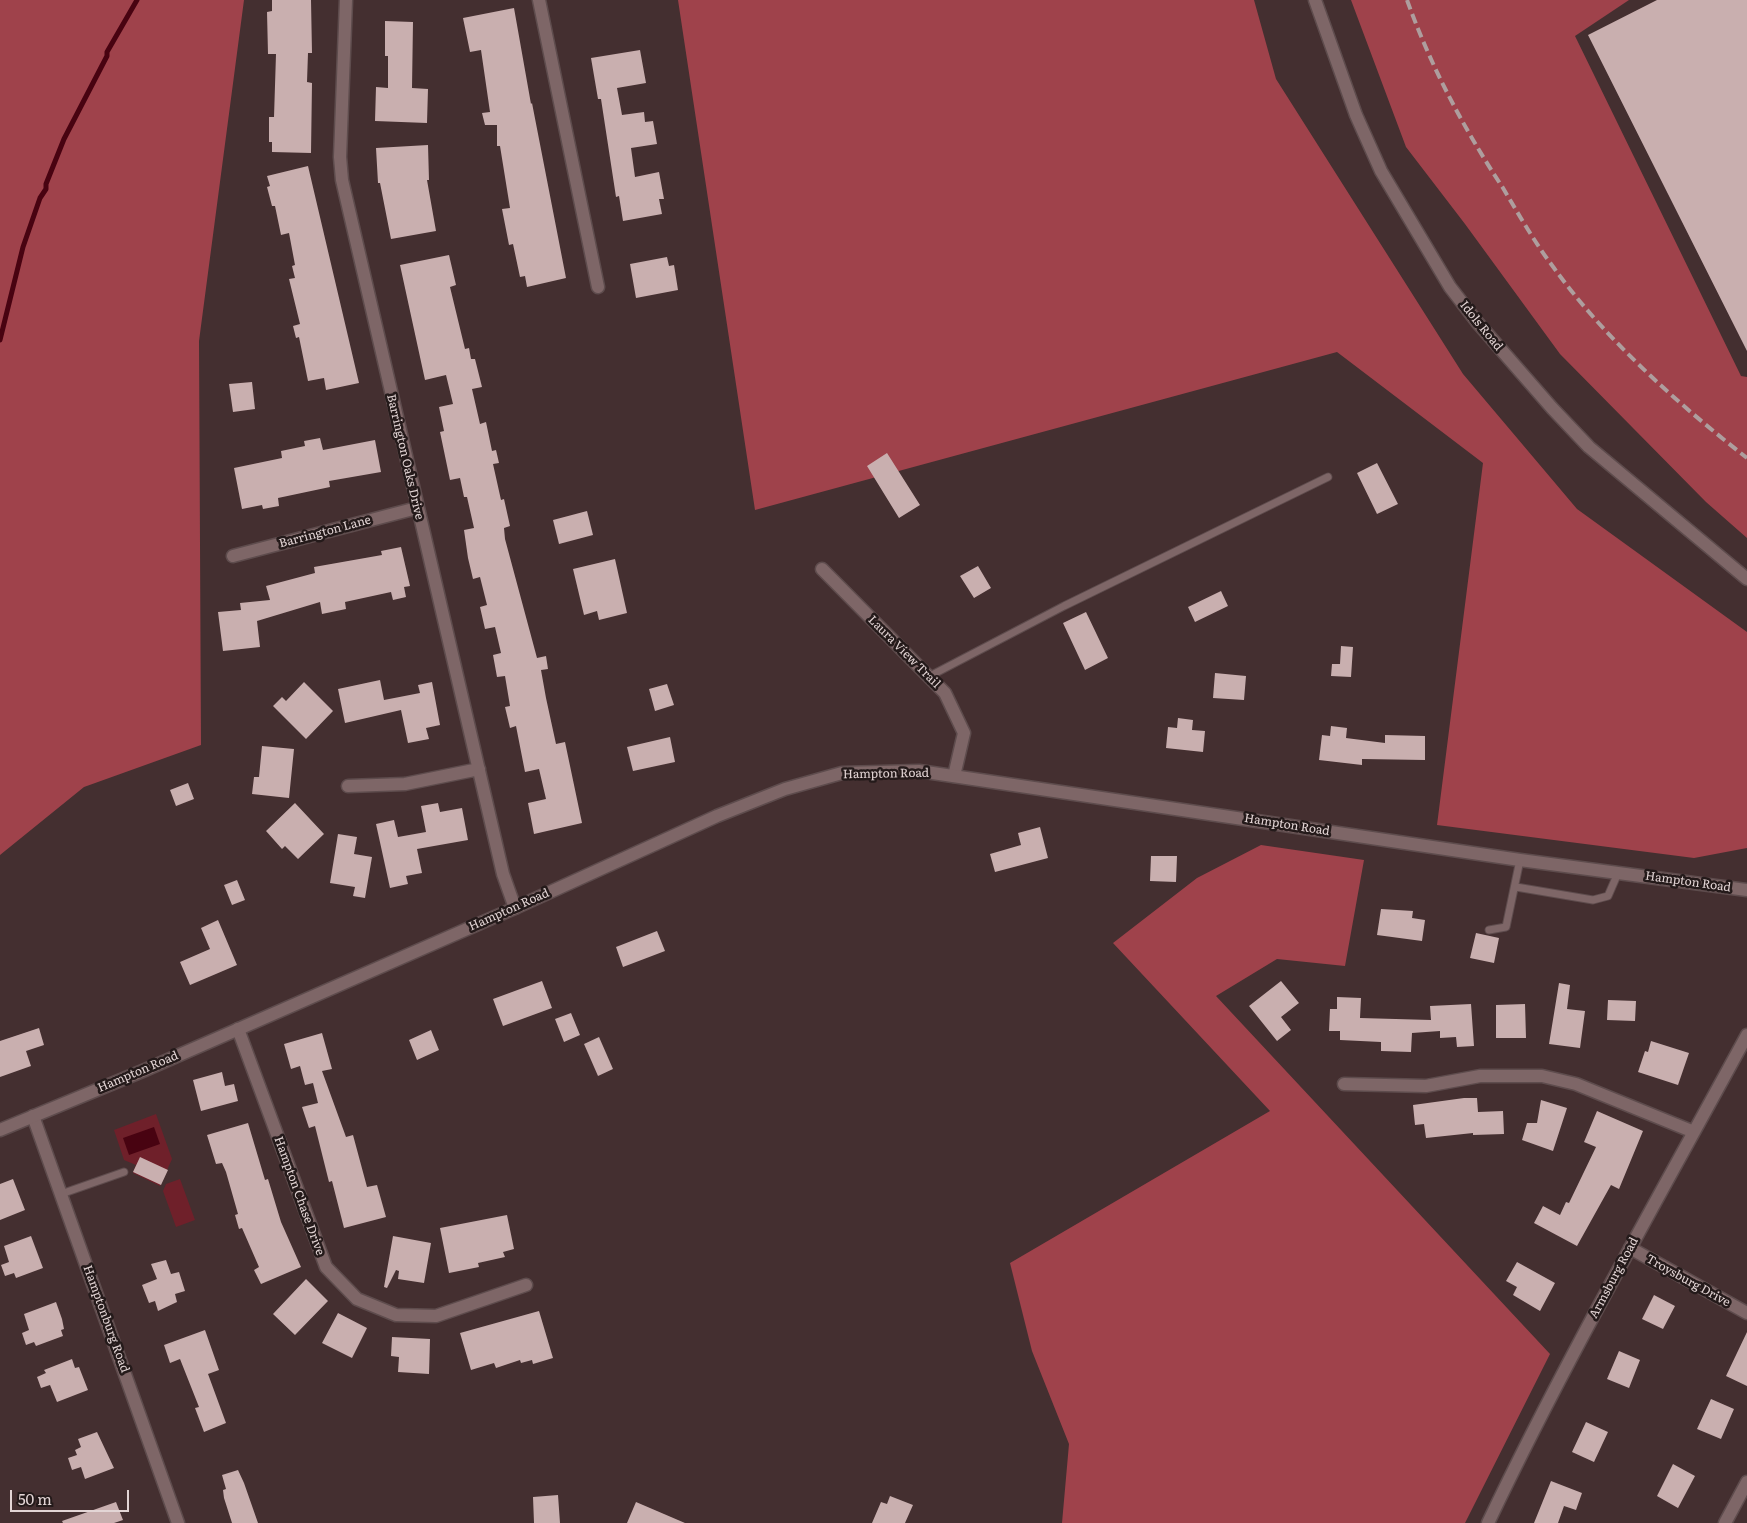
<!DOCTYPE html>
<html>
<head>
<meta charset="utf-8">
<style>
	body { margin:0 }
	#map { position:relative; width:1747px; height:1523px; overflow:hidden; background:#442f30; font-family:Literata,serif }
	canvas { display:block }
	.scale { position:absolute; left:10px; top:1490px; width:119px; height:22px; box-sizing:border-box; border:2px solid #e3d5d5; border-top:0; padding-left:6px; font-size:15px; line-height:18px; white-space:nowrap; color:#e3d5d5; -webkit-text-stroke:4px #241a1a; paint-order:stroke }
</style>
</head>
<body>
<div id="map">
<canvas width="1747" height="1523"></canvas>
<div class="scale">50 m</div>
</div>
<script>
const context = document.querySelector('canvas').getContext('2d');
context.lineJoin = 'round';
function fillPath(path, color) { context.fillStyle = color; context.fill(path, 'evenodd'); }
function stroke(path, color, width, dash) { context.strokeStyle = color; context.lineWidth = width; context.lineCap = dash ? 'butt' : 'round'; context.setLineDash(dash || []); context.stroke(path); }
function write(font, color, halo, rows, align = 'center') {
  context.font = font + ' Literata,serif'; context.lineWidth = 5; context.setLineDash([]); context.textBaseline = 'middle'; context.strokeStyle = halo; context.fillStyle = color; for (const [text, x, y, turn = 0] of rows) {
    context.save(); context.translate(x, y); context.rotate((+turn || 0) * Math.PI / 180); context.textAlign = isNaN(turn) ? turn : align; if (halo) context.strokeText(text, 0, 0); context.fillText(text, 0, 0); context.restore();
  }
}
const green = new Path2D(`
	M 156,1114 L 172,1159 L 160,1186 L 133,1173 L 136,1165 L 124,1160 L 114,1130 Z
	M 180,1179 L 195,1220 L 176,1227 L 163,1191 L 166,1184 Z`);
const forest = new Path2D(`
	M 0,0 L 244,0 L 199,341 L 201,745 L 84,787 L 0,855 Z
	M 678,0 L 1254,0 L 1276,79 L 1463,374 L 1577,509 L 1747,632 L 1747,848 L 1694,858 L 1437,825 L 1483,463 L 1337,352 L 755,510 Z
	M 1351,0 L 1629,0 L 1575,36 L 1741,376 L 1747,377 L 1747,538 L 1706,502 L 1560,354 L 1465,224 L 1406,147 Z
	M 1261,845 L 1364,860 L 1345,966 L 1277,959 L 1216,996 L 1550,1354 L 1465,1523 L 1062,1523 L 1069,1444 L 1032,1351 L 1010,1263 L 1270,1111 L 1113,943 L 1197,878 Z`);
const water = new Path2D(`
	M 154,1127 L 160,1144 L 129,1155 L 123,1138 Z`);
const stream = new Path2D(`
	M 0,340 L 23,247 L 40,198 L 46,189 L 46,184 L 64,139 L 107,56 L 107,52 L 137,0`);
const building = new Path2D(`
	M 272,0 L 311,0 L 312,53 L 308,53 L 307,82 L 312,83 L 311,153 L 272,152 L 272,142 L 269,142 L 269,117 L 274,117 L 276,54 L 268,54 L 267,12 L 272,11 Z
	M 1657,0 L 1747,0 L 1747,351 L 1588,35 Z
	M 514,8 L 531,104 L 532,103 L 566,278 L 527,287 L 525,276 L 520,277 L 513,244 L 509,245 L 502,209 L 510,208 L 500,146 L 497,146 L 497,125 L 485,125 L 482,113 L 490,112 L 481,50 L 470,52 L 463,18 Z
	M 385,21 L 413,22 L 412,88 L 428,89 L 427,123 L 375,121 L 376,87 L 388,88 L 388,56 L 385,56 Z
	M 640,50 L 646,83 L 617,88 L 622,115 L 644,112 L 645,122 L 653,121 L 657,144 L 631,148 L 635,177 L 659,172 L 664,199 L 659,199 L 662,214 L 623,221 L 619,196 L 616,197 L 601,99 L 598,99 L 591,58 Z
	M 428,145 L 429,180 L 427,180 L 436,231 L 391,239 L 380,183 L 378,183 L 376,148 Z
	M 308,166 L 359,383 L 326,390 L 324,378 L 308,381 L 299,337 L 296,338 L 293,326 L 300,324 L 289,279 L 295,278 L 292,266 L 295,265 L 289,233 L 281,235 L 275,206 L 272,206 L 267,187 L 270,186 L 267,176 Z
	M 449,255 L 456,285 L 450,287 L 465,349 L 469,348 L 471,359 L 475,359 L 482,387 L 472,389 L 480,424 L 486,422 L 492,451 L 496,450 L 499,463 L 493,464 L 501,500 L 504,499 L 510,526 L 504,528 L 505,539 L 537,658 L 546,656 L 548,669 L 541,670 L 546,698 L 556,744 L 565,742 L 582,823 L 534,834 L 528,803 L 546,799 L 539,769 L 525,772 L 516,726 L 510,728 L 505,707 L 510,706 L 505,676 L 497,677 L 493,655 L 501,653 L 495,627 L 485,629 L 480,607 L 487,605 L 480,577 L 473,579 L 468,558 L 464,530 L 474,528 L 467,497 L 464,497 L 460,478 L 450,480 L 440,432 L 444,431 L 439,407 L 453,404 L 446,375 L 425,380 L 400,265 Z
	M 667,257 L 669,266 L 674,265 L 678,290 L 636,298 L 630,264 Z
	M 252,382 L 255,409 L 233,412 L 229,384 Z
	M 320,438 L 323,450 L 375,440 L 381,472 L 329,481 L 330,487 L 278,498 L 279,506 L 263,509 L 262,505 L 242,509 L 234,468 L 282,458 L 281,451 L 305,446 L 304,441 Z
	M 887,453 L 920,505 L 899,518 L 867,466 Z
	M 1377,463 L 1398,504 L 1377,514 L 1357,473 Z
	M 587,511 L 593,535 L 559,544 L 553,520 Z
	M 401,547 L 410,586 L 404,587 L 406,597 L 393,600 L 391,592 L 345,602 L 346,609 L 322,614 L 320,602 L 257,621 L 260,647 L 223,651 L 218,612 L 241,610 L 240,603 L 270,600 L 266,586 L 315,573 L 314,567 L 382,555 L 381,551 Z
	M 615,559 L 627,613 L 599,620 L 597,611 L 584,615 L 573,569 Z
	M 978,566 L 991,588 L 974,598 L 960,576 Z
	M 1221,591 L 1228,606 L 1195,622 L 1188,607 Z
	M 1086,612 L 1108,658 L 1085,670 L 1063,623 Z
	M 1341,646 L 1353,647 L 1351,677 L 1331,676 L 1332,664 L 1340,664 Z
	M 1215,673 L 1246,676 L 1244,700 L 1213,698 Z
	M 380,680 L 384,700 L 420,693 L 418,685 L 432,682 L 440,725 L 426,728 L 429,739 L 408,743 L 401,710 L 345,723 L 338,689 Z
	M 304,682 L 333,711 L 306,739 L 273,706 L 282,697 L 286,701 Z
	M 667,684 L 674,705 L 655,711 L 649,689 Z
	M 1178,718 L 1193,720 L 1192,730 L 1205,731 L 1203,752 L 1166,748 L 1168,727 L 1177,728 Z
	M 1331,726 L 1347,728 L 1346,738 L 1385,743 L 1385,735 L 1425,736 L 1425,760 L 1362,759 L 1362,765 L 1319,760 L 1322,735 L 1330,736 Z
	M 670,737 L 675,762 L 633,771 L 627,747 Z
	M 262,746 L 294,749 L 289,798 L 252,794 L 254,777 L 259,777 Z
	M 188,783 L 194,799 L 176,806 L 170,790 Z
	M 295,803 L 324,834 L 298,859 L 285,846 L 282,849 L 266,831 Z
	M 438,803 L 440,812 L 462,808 L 468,840 L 417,849 L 422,873 L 406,876 L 408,884 L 390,888 L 376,824 L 394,820 L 398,837 L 426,832 L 421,806 Z
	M 1040,827 L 1048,858 L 995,872 L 990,854 L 1021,845 L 1018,833 Z
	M 338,834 L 357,837 L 354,854 L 372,857 L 365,898 L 353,896 L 355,887 L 330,883 Z
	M 1151,856 L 1177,856 L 1176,882 L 1150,881 Z
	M 237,880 L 245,900 L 232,905 L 224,885 Z
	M 1381,909 L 1413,911 L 1412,918 L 1425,920 L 1422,941 L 1377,935 Z
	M 218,920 L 237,965 L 190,985 L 180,962 L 210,949 L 201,928 Z
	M 657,931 L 665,951 L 623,967 L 616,947 Z
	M 1476,933 L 1499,938 L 1494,963 L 1470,958 Z
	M 542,981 L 552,1008 L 503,1026 L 493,999 Z
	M 1281,981 L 1299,1003 L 1281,1017 L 1291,1030 L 1277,1041 L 1249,1006 Z
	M 1559,983 L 1570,985 L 1567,1009 L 1585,1011 L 1580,1048 L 1549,1044 Z
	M 1337,997 L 1361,998 L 1360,1018 L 1431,1020 L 1430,1006 L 1471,1004 L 1474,1046 L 1457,1047 L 1456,1037 L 1440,1038 L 1440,1031 L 1412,1033 L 1411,1052 L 1381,1051 L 1381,1042 L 1340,1040 L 1340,1031 L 1329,1031 L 1330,1009 L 1337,1009 Z
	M 1608,1000 L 1636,1001 L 1635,1021 L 1607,1020 Z
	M 1525,1004 L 1526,1038 L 1496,1038 L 1496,1005 Z
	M 571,1013 L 580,1035 L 564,1042 L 555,1019 Z
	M 39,1028 L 44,1045 L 26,1051 L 31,1066 L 0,1077 L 0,1041 Z
	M 431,1030 L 439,1050 L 417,1060 L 409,1040 Z
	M 322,1033 L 332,1069 L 322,1071 L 346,1137 L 353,1135 L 367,1187 L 377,1185 L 386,1217 L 344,1228 L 332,1181 L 329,1182 L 315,1126 L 309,1128 L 302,1107 L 318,1103 L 313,1083 L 305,1085 L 300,1066 L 291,1069 L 284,1044 Z
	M 599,1037 L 613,1069 L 598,1076 L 584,1044 Z
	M 1651,1041 L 1689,1053 L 1678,1085 L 1638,1072 L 1645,1051 L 1648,1052 Z
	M 222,1072 L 225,1086 L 234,1084 L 238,1101 L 201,1111 L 193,1080 Z
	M 1464,1098 L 1477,1098 L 1478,1112 L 1503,1111 L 1504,1134 L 1473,1135 L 1473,1133 L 1426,1138 L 1424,1124 L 1415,1125 L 1413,1105 Z
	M 1541,1100 L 1567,1108 L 1553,1151 L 1522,1140 L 1527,1123 L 1537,1123 Z
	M 1597,1111 L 1643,1131 L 1619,1189 L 1611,1185 L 1577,1246 L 1534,1223 L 1543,1206 L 1560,1215 L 1566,1202 L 1569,1203 L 1596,1147 L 1584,1142 Z
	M 248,1123 L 265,1180 L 268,1179 L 281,1222 L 301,1267 L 261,1284 L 254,1270 L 259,1267 L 242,1228 L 239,1229 L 235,1215 L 238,1214 L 226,1172 L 222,1163 L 216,1164 L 207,1135 Z
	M 140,1157 L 168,1170 L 161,1185 L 133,1172 Z
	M 13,1179 L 25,1210 L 0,1220 L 0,1184 Z
	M 507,1215 L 514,1249 L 503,1252 L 505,1257 L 478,1263 L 479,1267 L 449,1273 L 440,1228 Z
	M 31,1236 L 43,1268 L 16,1278 L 14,1273 L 5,1276 L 1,1265 L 9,1262 L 4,1246 Z
	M 393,1236 L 431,1243 L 424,1283 L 398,1279 L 399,1271 L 396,1270 L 387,1288 L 384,1287 Z
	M 166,1260 L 171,1274 L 179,1272 L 185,1291 L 175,1294 L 177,1302 L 158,1311 L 155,1301 L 149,1303 L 142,1285 L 157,1279 L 151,1264 Z
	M 1517,1262 L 1555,1283 L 1540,1311 L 1513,1295 L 1517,1287 L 1506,1281 Z
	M 306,1279 L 328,1301 L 295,1335 L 273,1314 Z
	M 1654,1295 L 1675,1306 L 1663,1329 L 1642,1319 Z
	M 56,1302 L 62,1319 L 64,1329 L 61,1330 L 63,1336 L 36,1346 L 34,1342 L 26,1345 L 22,1333 L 29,1330 L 24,1314 Z
	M 539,1311 L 553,1358 L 533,1364 L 532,1360 L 521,1363 L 520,1360 L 496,1368 L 494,1363 L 471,1370 L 460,1333 Z
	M 338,1313 L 367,1328 L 352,1358 L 322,1343 Z
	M 205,1330 L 219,1370 L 208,1374 L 226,1423 L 204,1432 L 195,1408 L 199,1407 L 180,1359 L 170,1363 L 164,1345 Z
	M 1747,1332 L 1747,1386 L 1726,1376 Z
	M 392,1337 L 430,1339 L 429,1374 L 398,1372 L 399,1357 L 391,1356 Z
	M 1619,1351 L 1640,1360 L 1629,1388 L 1607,1379 Z
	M 72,1359 L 75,1368 L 79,1367 L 88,1390 L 57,1402 L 50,1385 L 41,1388 L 37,1377 L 46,1373 L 44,1370 Z
	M 1711,1399 L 1734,1409 L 1721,1439 L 1697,1429 Z
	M 1586,1422 L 1608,1432 L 1594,1462 L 1572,1452 Z
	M 97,1432 L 114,1468 L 85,1479 L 81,1467 L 72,1470 L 68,1458 L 77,1455 L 75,1450 L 81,1447 L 78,1439 Z
	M 1673,1464 L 1695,1476 L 1678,1508 L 1657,1496 Z
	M 238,1470 L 244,1483 L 258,1523 L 232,1523 L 224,1498 L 223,1490 L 226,1489 L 222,1475 Z
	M 1551,1481 L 1582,1493 L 1576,1510 L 1564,1506 L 1558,1523 L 1534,1523 Z
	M 558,1495 L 560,1523 L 534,1523 L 533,1497 Z
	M 890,1496 L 913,1505 L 905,1523 L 872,1523 L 881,1502 L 887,1504 Z
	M 116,1502 L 123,1520 L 114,1523 L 63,1523 L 62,1521 Z
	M 636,1502 L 685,1523 L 627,1523 Z`);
const service = new Path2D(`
	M 928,677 L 1064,606 L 1328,477
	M 1516,887 L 1593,900 L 1608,896 L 1618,873
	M 1489,930 L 1506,927 L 1520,860
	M 61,1194 L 124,1172`);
const minor = new Path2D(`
	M 346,0 L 340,157 L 342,180 L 503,874 L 515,908
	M 539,0 L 598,287
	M 233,556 L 417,508
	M 822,569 L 945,693 L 964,733 L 954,776
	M 348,786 L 405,784 L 479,769
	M 238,1029 L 326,1267 L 357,1299 L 396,1315 L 436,1316 L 526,1285
	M 1344,1084 L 1426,1086 L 1480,1076 L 1542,1076 L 1576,1084 L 1694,1132
	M 33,1116 L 178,1523
	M 1630,1248 L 1747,1313
	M 1488,1523 C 1567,1357 1659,1197 1747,1035
	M 1725,1523 L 1747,1482`);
const secondary = new Path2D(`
	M 1315,0 L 1356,115 L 1381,171 L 1450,287 L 1477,322 L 1552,408 L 1589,447 L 1747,579
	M 0,1130 L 145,1070 L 515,908 L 717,816 L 785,789 L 842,773 L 919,771 L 1520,860 L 1747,890`);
const rail = new Path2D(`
	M 1407,0 C 1431,67 1464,129 1503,188 C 1519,215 1535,243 1554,268 C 1605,339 1678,404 1747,458`);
const streetNames = [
	["Idols Road",1481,326,51],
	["Barrington Oaks Drive",405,457,77],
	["Barrington Lane",325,532,-15],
	["Laura View Trail",904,652,45],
	["Hampton Road",886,774,-1],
	["Hampton Road",1287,825,9],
	["Hampton Road",1688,882,8],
	["Hampton Road",509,910,-24],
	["Hampton Road",138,1072,-23],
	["Hampton Chase Drive",299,1196,70],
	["Armsburg Road",1614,1278,-62],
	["Troysburg Drive",1688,1281,29],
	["Hamptonburg Road",106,1319,70]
];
fillPath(green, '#6f202a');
fillPath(forest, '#9f424b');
fillPath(water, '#480311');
stroke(stream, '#480311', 5);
fillPath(building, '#c9afaf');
stroke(service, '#5e4c4d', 9);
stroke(minor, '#5e4c4d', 15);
stroke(secondary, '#5e4c4d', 15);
stroke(service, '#7e6667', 7);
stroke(minor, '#7e6667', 12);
stroke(secondary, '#7e6667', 12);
stroke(rail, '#ae9e9e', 4, [10, 5]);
write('12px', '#e3d5d5', '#241a1a', streetNames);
</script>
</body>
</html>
